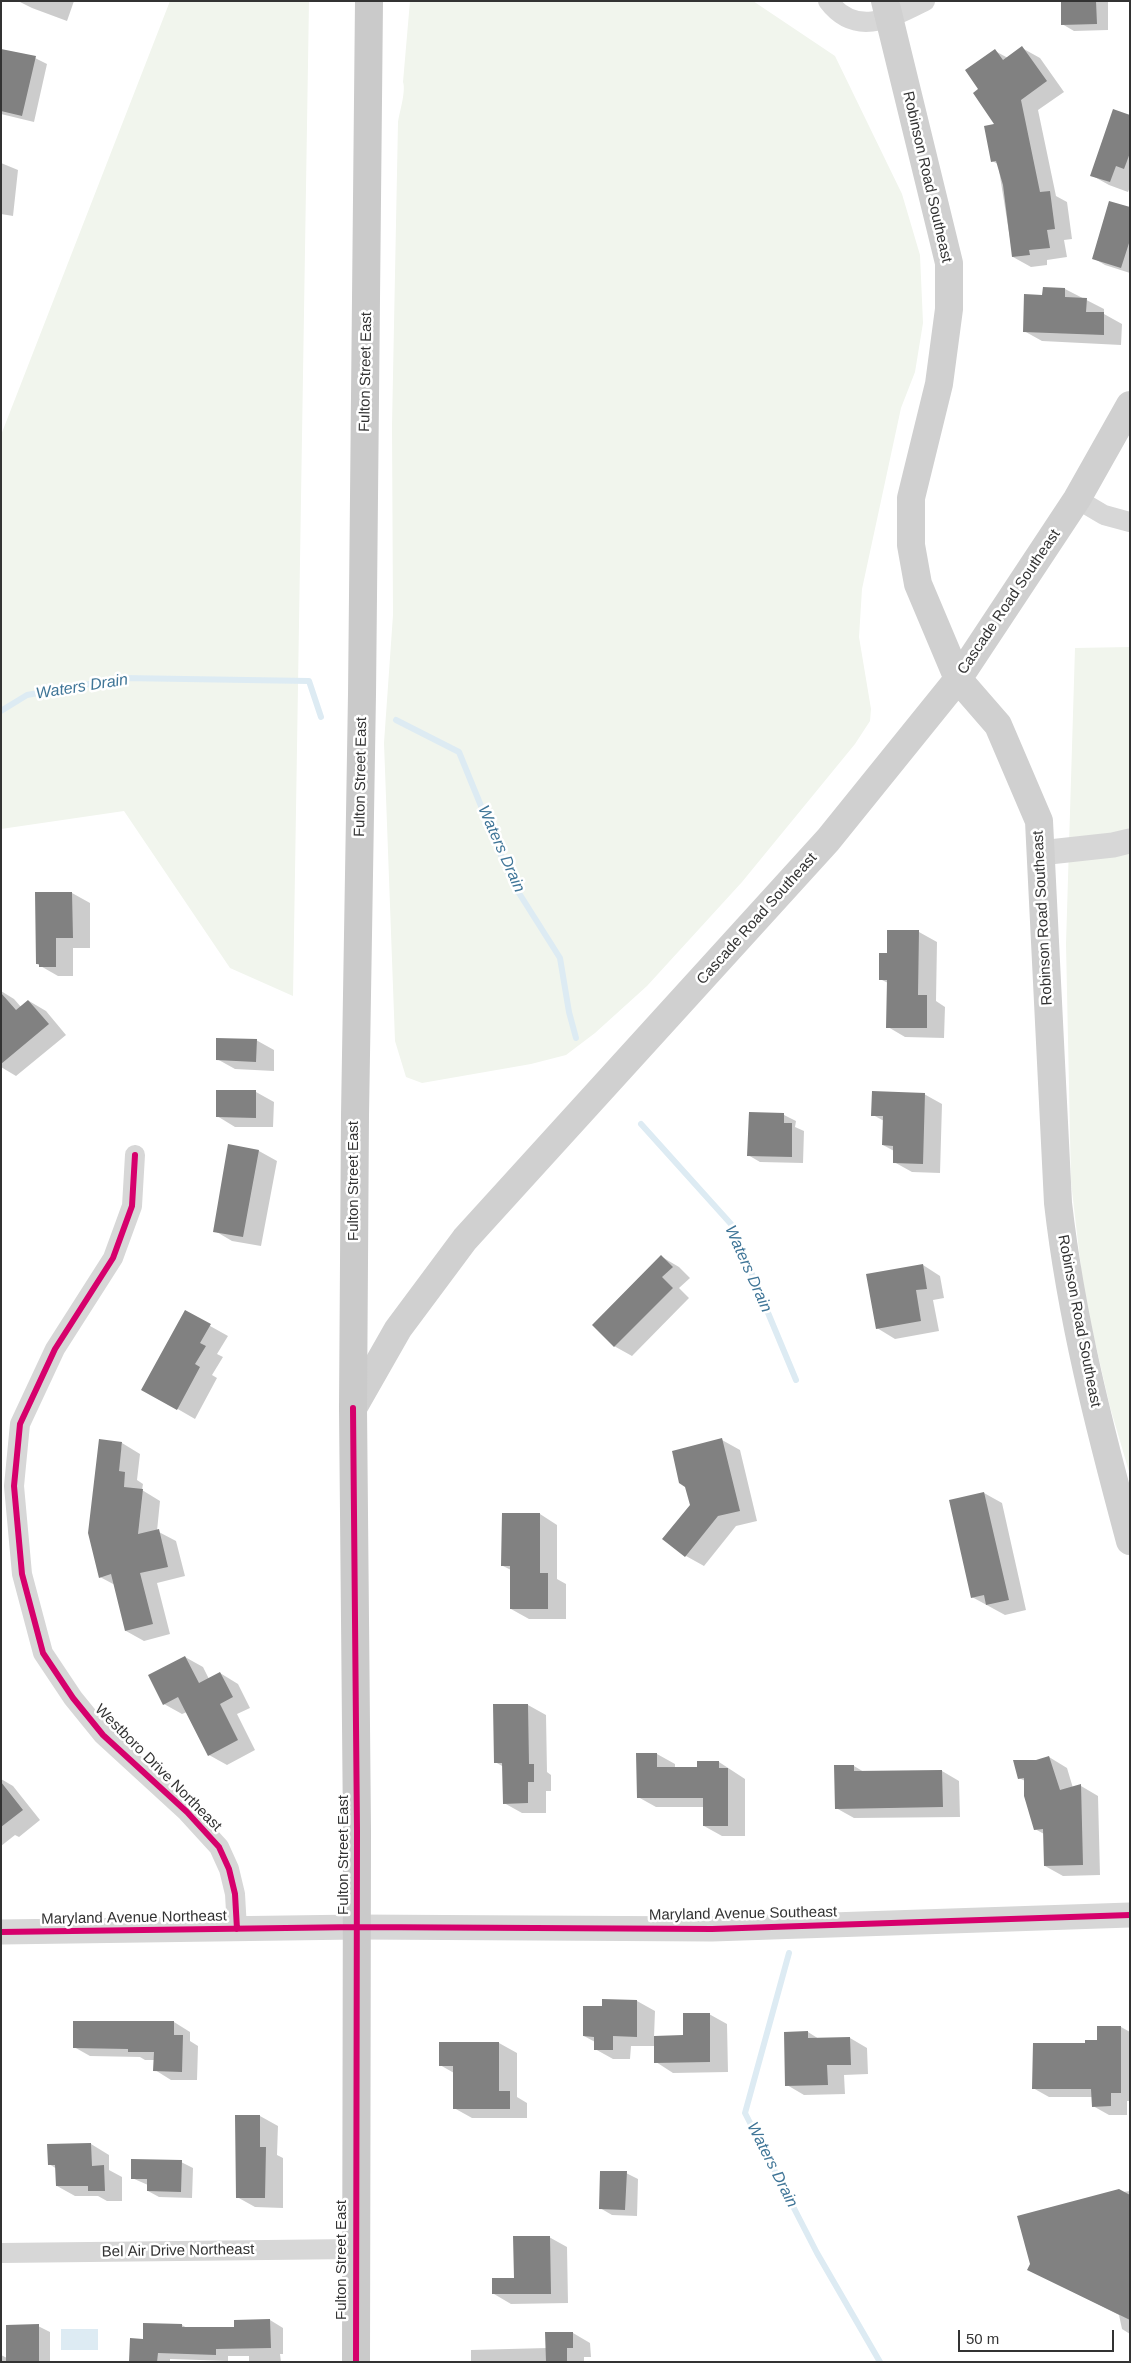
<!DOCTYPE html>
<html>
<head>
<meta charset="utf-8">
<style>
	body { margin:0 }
	#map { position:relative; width:1131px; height:2363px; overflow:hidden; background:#fff; font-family:Helvetica,sans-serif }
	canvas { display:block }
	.frame { position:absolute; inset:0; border:2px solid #333; pointer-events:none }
	.scale { position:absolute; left:958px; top:2330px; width:156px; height:22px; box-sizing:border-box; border:2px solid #333; border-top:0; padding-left:6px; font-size:15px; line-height:18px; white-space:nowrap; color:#333; -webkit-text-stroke:4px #fff; paint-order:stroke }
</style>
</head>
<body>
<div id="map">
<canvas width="1131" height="2363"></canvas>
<div class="frame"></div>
<div class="scale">50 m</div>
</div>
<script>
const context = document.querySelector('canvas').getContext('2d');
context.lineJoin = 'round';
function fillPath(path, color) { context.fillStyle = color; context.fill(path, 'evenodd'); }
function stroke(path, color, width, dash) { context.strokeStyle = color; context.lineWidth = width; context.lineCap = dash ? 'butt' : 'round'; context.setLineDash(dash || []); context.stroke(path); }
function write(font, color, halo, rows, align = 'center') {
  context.font = font + ' Helvetica,sans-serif'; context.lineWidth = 5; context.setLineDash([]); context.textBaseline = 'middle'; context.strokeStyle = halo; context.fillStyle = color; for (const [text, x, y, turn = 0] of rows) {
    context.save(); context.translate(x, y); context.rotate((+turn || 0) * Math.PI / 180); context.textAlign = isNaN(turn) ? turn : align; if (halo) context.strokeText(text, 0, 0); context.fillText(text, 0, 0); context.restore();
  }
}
const green = new Path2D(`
	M 170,1 L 309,1 L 293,996 L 230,968 L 124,811 L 1,829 L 1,435 Z
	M 410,1 L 753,1 L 835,56 L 902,194 L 920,255 L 923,323 L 915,372 L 901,408 L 862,589 L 859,637 L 871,709 L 870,721 L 855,744 L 742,882 L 647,986 L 595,1033 L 566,1055 L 531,1064 L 422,1083 L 406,1077 L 395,1041 L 384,743 L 393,615 L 392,426 L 398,122 C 400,110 406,91 403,82 Z
	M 1130,647 L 1130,1475 L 1110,1407 L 1084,1294 L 1071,1182 L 1066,944 L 1075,648 Z`);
const water = new Path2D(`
	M 61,2329 L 98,2329 L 98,2350 L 61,2350 Z`);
const shadow = new Path2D(`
	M 74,1 L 67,21 L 32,8 L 20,2 Z
	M 1062,1 L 1108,1 L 1108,30 L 1074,31 L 1062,24 Z
	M 1022,48 L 1040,58 L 1064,92 L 1038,110 L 1056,196 L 1067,202 L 1072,239 L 1064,240 L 1067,257 L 1047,260 L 1047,265 L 1031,267 L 1013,257 L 998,164 L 992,161 L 996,124 L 980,90 L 995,51 L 1008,58 Z
	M 1,58 L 35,58 L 47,64 L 34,122 L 1,114 Z
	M 1130,116 L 1130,187 L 1128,192 L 1109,185 L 1091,175 Z
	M 1,163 L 18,170 L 13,216 L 1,214 Z
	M 1130,229 L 1130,273 L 1105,265 L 1093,258 Z
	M 1065,289 L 1104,309 L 1104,314 L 1122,324 L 1121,345 L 1042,341 L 1024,331 L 1044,296 Z
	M 72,893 L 90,903 L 90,948 L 73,948 L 73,976 L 58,976 L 37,964 Z
	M 889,931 L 919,932 L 937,942 L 936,1001 L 945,1007 L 944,1038 L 905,1037 L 888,1027 L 888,983 L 880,979 L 888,954 Z
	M 1,991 L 14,999 L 21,1007 L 29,1001 L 46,1011 L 66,1035 L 16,1076 L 1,1067 Z
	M 256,1040 L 274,1050 L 274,1071 L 235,1069 L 217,1059 Z
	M 256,1092 L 274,1102 L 273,1127 L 235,1127 L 217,1116 Z
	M 924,1094 L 942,1104 L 940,1173 L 912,1172 L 894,1162 L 894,1151 L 883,1145 L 884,1121 L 873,1115 Z
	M 784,1115 L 796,1121 L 795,1127 L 804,1131 L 803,1163 L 760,1162 L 748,1155 Z
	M 229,1146 L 259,1151 L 277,1161 L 261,1246 L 232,1241 L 215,1231 Z
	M 662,1257 L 679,1267 L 690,1278 L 679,1288 L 689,1298 L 632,1356 L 614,1346 Z
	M 923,1265 L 940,1276 L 944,1298 L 933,1300 L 939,1331 L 895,1339 L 877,1328 Z
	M 185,1312 L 228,1336 L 217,1354 L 223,1357 L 212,1375 L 217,1378 L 195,1419 L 143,1389 Z
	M 722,1440 L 740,1450 L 757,1521 L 736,1526 L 704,1566 L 686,1556 L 664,1539 L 691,1505 Z
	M 122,1443 L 140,1454 L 137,1480 L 143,1484 L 142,1490 L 160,1501 L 157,1531 L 176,1541 L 185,1576 L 157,1583 L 170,1634 L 144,1641 L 126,1631 L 115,1585 L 100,1577 Z
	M 984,1493 L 1002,1503 L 1026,1610 L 1005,1615 L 972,1597 Z
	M 540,1514 L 557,1525 L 557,1579 L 566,1584 L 566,1619 L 529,1619 L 511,1609 L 511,1570 L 503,1566 Z
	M 185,1657 L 203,1667 L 209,1679 L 220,1673 L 238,1684 L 250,1708 L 237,1714 L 255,1750 L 227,1765 L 209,1755 L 187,1712 L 182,1714 L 164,1704 Z
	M 494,1705 L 528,1705 L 546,1715 L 547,1772 L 551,1775 L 551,1791 L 546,1791 L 546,1813 L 522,1813 L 504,1803 L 504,1767 L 495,1762 Z
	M 657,1754 L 675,1764 L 675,1768 L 698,1768 L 719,1762 L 745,1779 L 745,1836 L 722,1836 L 704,1826 L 704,1807 L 656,1807 L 638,1797 Z
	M 1049,1757 L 1067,1768 L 1073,1788 L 1081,1786 L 1098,1796 L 1100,1875 L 1063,1876 L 1045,1866 L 1044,1834 L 1035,1829 L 1025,1781 L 1019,1778 L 1037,1761 Z
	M 854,1766 L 864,1772 L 942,1771 L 959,1781 L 960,1817 L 854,1818 L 836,1808 Z
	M 1,1779 L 13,1786 L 40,1820 L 19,1837 L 15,1835 L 1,1846 Z
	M 603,2000 L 637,2001 L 655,2011 L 654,2037 L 684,2036 L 709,2014 L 727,2024 L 728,2072 L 673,2073 L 656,2062 L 656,2046 L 631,2046 L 630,2059 L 613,2059 L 595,2049 L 595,2042 L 584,2036 L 603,2008 Z
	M 174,2022 L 190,2032 L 190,2041 L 198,2046 L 197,2080 L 171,2080 L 155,2070 L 155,2060 L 145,2060 L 140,2057 L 90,2056 L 74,2047 Z
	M 1121,2027 L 1130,2032 L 1130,2101 L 1127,2101 L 1127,2115 L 1109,2115 L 1093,2106 L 1093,2097 L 1049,2097 L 1033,2088 L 1098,2041 L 1098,2028 Z
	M 808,2032 L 819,2039 L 850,2038 L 867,2048 L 868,2074 L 844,2075 L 845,2094 L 804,2095 L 787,2085 Z
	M 499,2043 L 517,2053 L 517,2097 L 527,2103 L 527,2118 L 472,2118 L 454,2108 L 454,2073 L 440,2065 Z
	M 237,2116 L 260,2116 L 278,2126 L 277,2155 L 283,2158 L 283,2208 L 255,2207 L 237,2197 Z
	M 91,2144 L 109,2155 L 109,2170 L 122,2177 L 122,2201 L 107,2201 L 98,2196 L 75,2196 L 57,2186 L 57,2169 L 49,2164 Z
	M 181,2162 L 193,2168 L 192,2198 L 159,2197 L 148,2191 L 148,2185 L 132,2178 Z
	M 626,2173 L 638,2179 L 637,2216 L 612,2215 L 600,2208 Z
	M 1130,2191 L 1130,2334 L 1122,2329 L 1119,2315 L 1028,2269 L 1123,2192 Z
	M 549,2237 L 567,2247 L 568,2303 L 511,2304 L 494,2294 L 515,2279 Z
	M 270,2320 L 283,2328 L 283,2354 L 280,2354 L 281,2362 L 249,2362 L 249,2356 L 228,2356 L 228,2361 L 170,2359 L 170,2362 L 131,2362 L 144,2340 L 182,2325 L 187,2328 L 235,2328 L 235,2321 Z
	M 38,2326 L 50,2332 L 50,2362 L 1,2362 L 1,2355 L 7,2358 Z
	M 573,2333 L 590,2343 L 591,2357 L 584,2357 L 584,2362 L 471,2362 L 471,2350 L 547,2348 Z`);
const stream = new Path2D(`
	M 1,711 L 27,695 L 123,678 L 309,681 L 321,717
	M 396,720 L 459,752 L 512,882 L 560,958 L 569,1012 L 576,1038
	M 641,1124 L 731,1224 L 796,1380
	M 789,1953 L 745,2113 L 817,2253 L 880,2362`);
const building = new Path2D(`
	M 1061,1 L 1096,1 L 1097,24 L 1061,25 Z
	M 1022,46 L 1047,81 L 1021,100 L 1040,192 L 1050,191 L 1055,229 L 1047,230 L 1050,248 L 1029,250 L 1030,255 L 1012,257 L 1003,185 L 996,161 L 991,162 L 984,126 L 994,124 L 973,93 L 978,89 L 965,70 L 995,49 L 1003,60 Z
	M 1,49 L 36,56 L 22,116 L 1,111 Z
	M 1113,109 L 1130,115 L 1130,153 L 1124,169 L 1116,166 L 1110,182 L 1090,176 Z
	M 1109,201 L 1130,207 L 1130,240 L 1121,268 L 1092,259 Z
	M 1043,287 L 1065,288 L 1065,297 L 1087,298 L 1086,312 L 1104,312 L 1104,335 L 1023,332 L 1024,294 L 1042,295 Z
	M 35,892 L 72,892 L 73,938 L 56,938 L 56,967 L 39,967 L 39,964 L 36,964 Z
	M 887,930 L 919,930 L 918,995 L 927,995 L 927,1028 L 886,1028 L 887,980 L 879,980 L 879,953 L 887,953 Z
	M 1,993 L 16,1010 L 28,1000 L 49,1024 L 1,1064 Z
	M 216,1038 L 257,1039 L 256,1062 L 216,1060 Z
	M 216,1090 L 256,1090 L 256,1118 L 216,1117 Z
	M 872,1091 L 925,1093 L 923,1164 L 893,1163 L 893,1146 L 882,1145 L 883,1116 L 871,1116 Z
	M 749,1112 L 784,1113 L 784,1123 L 792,1123 L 792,1157 L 747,1156 Z
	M 228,1144 L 259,1150 L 243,1237 L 213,1232 Z
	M 661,1255 L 673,1267 L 662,1277 L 673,1288 L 614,1347 L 592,1325 Z
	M 923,1264 L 927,1289 L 916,1290 L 921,1321 L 876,1329 L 866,1274 Z
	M 185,1310 L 211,1324 L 200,1343 L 206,1346 L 195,1364 L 200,1367 L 177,1410 L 141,1390 Z
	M 722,1438 L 740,1511 L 718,1516 L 685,1557 L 662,1539 L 690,1505 L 685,1487 L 679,1483 L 672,1451 Z
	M 99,1439 L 122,1442 L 119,1471 L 125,1472 L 124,1487 L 143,1489 L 138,1534 L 159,1529 L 168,1567 L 140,1573 L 153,1624 L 125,1631 L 111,1574 L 99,1578 L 88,1533 Z
	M 984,1492 L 1009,1600 L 986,1605 L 984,1595 L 971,1598 L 949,1500 Z
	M 502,1513 L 540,1513 L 540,1573 L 548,1573 L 548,1609 L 510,1609 L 510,1566 L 501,1566 Z
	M 185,1656 L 199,1683 L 220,1672 L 233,1697 L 220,1704 L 238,1740 L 208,1756 L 178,1697 L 163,1705 L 148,1675 Z
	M 493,1704 L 528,1704 L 529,1764 L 534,1764 L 534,1782 L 528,1782 L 528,1803 L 503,1804 L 502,1763 L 494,1763 Z
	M 636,1753 L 657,1753 L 657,1767 L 697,1767 L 697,1761 L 719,1761 L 719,1768 L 728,1768 L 728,1826 L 703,1826 L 703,1798 L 637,1798 Z
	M 1049,1756 L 1060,1790 L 1081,1784 L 1083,1865 L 1044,1866 L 1043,1829 L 1034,1830 L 1024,1796 L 1024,1778 L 1018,1779 L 1013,1760 L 1036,1760 Z
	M 834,1765 L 854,1765 L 854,1771 L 942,1770 L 943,1807 L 835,1809 Z
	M 1,1782 L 23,1810 L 1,1827 Z
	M 602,1999 L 637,2000 L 637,2037 L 613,2036 L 613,2050 L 594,2050 L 594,2037 L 583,2036 L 583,2006 L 602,2006 Z
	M 683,2013 L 710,2013 L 710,2062 L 654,2063 L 654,2036 L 683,2035 Z
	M 73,2021 L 174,2021 L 174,2035 L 183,2035 L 182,2072 L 153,2071 L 154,2052 L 128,2052 L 128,2049 L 73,2048 Z
	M 1097,2026 L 1121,2026 L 1121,2093 L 1111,2093 L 1111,2106 L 1092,2107 L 1091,2089 L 1032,2089 L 1033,2043 L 1085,2043 L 1085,2040 L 1097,2040 Z
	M 808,2031 L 808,2038 L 850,2037 L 851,2065 L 827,2065 L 828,2085 L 785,2086 L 784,2032 Z
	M 439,2042 L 499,2042 L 499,2091 L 510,2091 L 510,2109 L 453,2109 L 453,2066 L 439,2066 Z
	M 235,2115 L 260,2115 L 260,2147 L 266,2147 L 265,2198 L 236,2198 Z
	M 91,2143 L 92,2166 L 104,2165 L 105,2191 L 88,2191 L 88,2186 L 56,2186 L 55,2165 L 48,2165 L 47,2144 Z
	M 131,2159 L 182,2160 L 181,2192 L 147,2191 L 147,2179 L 131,2179 Z
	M 600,2171 L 627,2171 L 625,2210 L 599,2209 Z
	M 1119,2189 L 1130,2195 L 1130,2320 L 1027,2270 L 1030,2264 L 1017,2216 Z
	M 513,2236 L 550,2236 L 551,2294 L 492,2294 L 492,2278 L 514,2278 Z
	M 270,2319 L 271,2348 L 216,2349 L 216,2355 L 158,2353 L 157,2362 L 129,2362 L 130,2338 L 143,2339 L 143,2323 L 182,2324 L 182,2327 L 234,2327 L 234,2320 Z
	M 39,2324 L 39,2362 L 6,2362 L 6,2325 Z
	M 545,2332 L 573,2332 L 573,2348 L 567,2348 L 567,2362 L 546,2362 Z`);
const minor = new Path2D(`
	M 828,1 C 856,38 891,18 925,1
	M 1077,499 L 1104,515 L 1130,522
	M 135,1155 L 132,1206 L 113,1258 L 55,1349 L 20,1424 L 14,1486 L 22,1574 L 43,1653 L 73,1698 L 103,1735 L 187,1812 L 219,1847 L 229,1869 L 235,1894 L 237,1929
	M 1,2253 L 355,2249`);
const tertiary = new Path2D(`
	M 1040,853 L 1113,845 L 1130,841
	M 1,1932 L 357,1927 L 712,1929 L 1130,1915`);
const secondary = new Path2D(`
	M 885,1 L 949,263 L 949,309 L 939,384 L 911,498 L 911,545 L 918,584 L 958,679 L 998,725 L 1039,821 L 1058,1203 C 1071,1318 1100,1430 1130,1541
	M 353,1408 L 398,1329 L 465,1239 L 828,840 L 958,679 L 1077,499 L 1130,405`);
const primary = new Path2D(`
	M 356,2362 L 357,1831 L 353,1408 L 355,1115 L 362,694 L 369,1`);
const cycleway = new Path2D(`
	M 135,1155 L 132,1206 L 113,1258 L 55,1349 L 20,1424 L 14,1486 L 22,1574 L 43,1653 L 73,1698 L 103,1735 L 187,1812 L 219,1847 L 229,1869 L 235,1894 L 237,1929
	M 353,1408 L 357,1831 L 356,2362
	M 1,1932 L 357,1927 L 712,1929 L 1130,1915`);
const streetNames = [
	["Robinson Road Southeast",927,177,77],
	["Fulton Street East",366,372,-89],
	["Cascade Road Southeast",1009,602,-56],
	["Fulton Street East",361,777,-89],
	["Robinson Road Southeast",1043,918,-93],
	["Cascade Road Southeast",757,919,-48],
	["Fulton Street East",354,1181,-90],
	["Robinson Road Southeast",1079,1321,79],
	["Westboro Drive Northeast",158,1768,45],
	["Fulton Street East",344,1855,-90],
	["Maryland Avenue Southeast",743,1914,-1],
	["Maryland Avenue Northeast",134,1918,-1],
	["Bel Air Drive Northeast",178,2251,-1],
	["Fulton Street East",342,2260,-90]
];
const waterNames = [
	["Waters Drain",82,687,-9],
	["Waters Drain",501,849,66],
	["Waters Drain",748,1269,66],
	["Waters Drain",772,2165,63]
];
fillPath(green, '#f1f5ed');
fillPath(water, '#ddebf3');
fillPath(shadow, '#0003');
stroke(stream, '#ddebf3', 6);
fillPath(building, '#818181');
stroke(minor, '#d7d7d7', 20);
stroke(tertiary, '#d7d7d7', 25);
stroke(secondary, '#d0d0d0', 28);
stroke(primary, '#cacaca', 28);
stroke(cycleway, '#d6006c', 6);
write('15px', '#333', '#fff', streetNames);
write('italic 16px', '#3f7597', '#fff', waterNames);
</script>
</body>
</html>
